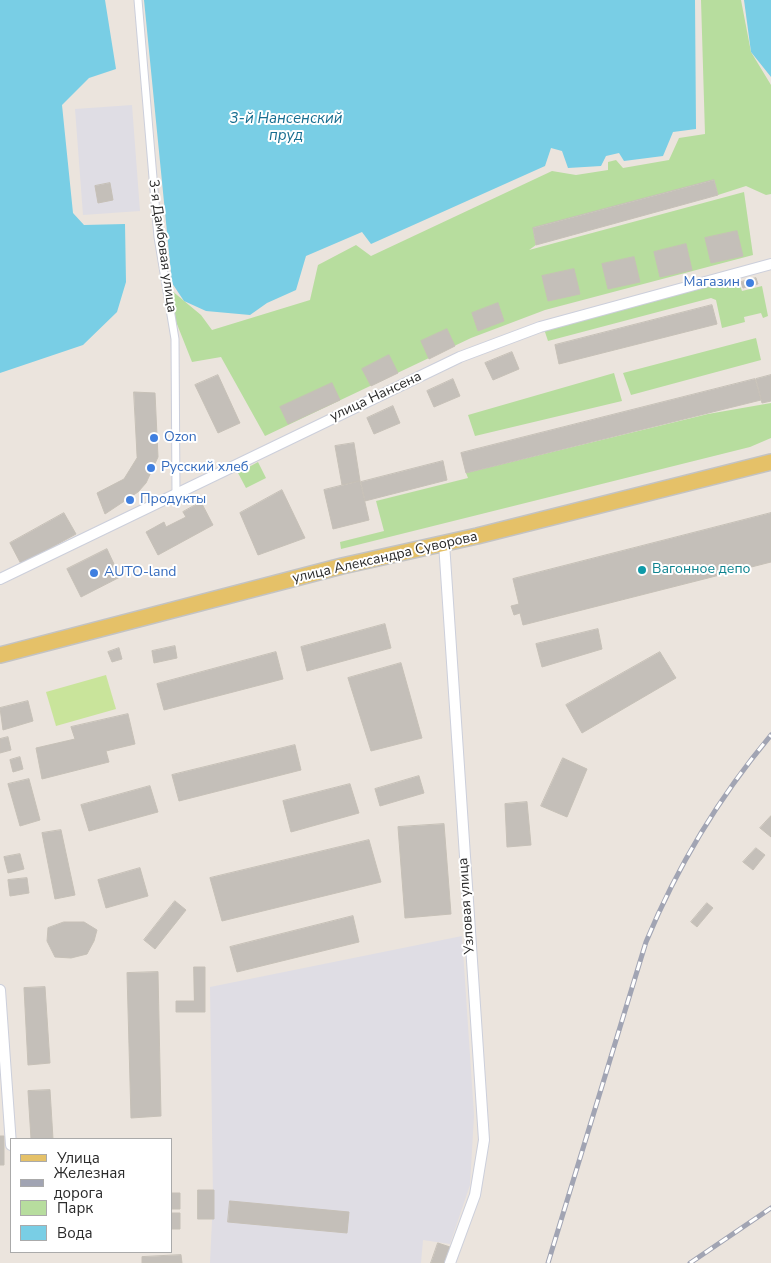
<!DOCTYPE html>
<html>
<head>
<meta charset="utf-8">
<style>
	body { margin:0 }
	#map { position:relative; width:771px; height:1263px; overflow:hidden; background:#ebe4dd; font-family:"Nunito Sans",sans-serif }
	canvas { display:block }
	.legend { position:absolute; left:10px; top:1138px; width:162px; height:115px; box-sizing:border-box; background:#fff; border:1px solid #aaa; margin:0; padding:6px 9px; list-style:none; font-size:15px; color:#2a2a2a }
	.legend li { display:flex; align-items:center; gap:10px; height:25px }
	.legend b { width:25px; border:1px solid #aaa }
</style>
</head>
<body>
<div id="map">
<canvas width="771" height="1263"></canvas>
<ul class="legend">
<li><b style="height:6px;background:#e5c168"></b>Улица</li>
<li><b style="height:6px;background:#a1a4b3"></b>Железная дорога</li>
<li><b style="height:14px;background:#b7dd9e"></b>Парк</li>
<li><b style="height:14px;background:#79cee5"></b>Вода</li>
</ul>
</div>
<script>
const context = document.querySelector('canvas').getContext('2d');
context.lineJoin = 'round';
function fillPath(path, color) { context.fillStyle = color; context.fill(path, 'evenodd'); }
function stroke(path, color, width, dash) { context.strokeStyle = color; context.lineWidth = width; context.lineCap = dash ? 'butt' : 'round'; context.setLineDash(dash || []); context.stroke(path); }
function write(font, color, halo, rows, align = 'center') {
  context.font = font + ' "Nunito Sans",sans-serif'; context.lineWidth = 4; context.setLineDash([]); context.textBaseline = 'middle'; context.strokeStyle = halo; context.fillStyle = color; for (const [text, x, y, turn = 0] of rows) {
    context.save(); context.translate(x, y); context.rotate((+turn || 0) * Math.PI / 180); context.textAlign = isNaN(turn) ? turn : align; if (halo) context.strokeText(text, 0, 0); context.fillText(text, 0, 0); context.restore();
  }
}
const industrial = new Path2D(`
	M 132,105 L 140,211 L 83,215 L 75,109 Z
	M 462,936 L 474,1115 L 470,1185 L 450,1244 L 423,1240 L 421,1263 L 210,1263 L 213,1199 L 210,987 Z`);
const green = new Path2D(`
	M 701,0 L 741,0 L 751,52 L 771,85 L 771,194 L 766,195 L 746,186 L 718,195 L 714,180 L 533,228 L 536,245 L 529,250 L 744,192 L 753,255 L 545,310 L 471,338 L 265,436 L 221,357 L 192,362 L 171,309 L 165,285 L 201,315 L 212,330 L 310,300 L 318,265 L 356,245 L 371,256 L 552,171 L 576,175 L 608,170 L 608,162 L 616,160 L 623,168 L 669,160 L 679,138 L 705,134 Z
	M 737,277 L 742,291 L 762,286 L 768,316 L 763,318 L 761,313 L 744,317 L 745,322 L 722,328 L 716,300 L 711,298 L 548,341 L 544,329 Z
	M 756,338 L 761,360 L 631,395 L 623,373 Z
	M 614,373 L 622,401 L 475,436 L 468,415 Z
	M 771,403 L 771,438 L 750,447 L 341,549 L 340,542 L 384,531 L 376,501 L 468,478 L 466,473 L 708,414 Z
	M 258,462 L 266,478 L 246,488 L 238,473 Z`);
const pitch = new Path2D(`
	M 106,675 L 116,709 L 56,726 L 46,692 Z`);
const water = new Path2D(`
	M 0,0 L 105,0 L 116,69 L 89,78 L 62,105 L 73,213 L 84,225 L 125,224 L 126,282 L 117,312 L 83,345 L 0,373 Z
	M 144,0 L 695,0 L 696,129 L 673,132 L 663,156 L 624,161 L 619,153 L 606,156 L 601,166 L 568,168 L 562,151 L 551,148 L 545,166 L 371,244 L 362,232 L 306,256 L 296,290 L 267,303 L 250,315 L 206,311 L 184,301 L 172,283 Z
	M 744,0 L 771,0 L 771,77 L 751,52 Z`);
const building = new Path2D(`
	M 714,180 L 718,195 L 536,245 L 533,228 Z
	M 110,183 L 113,200 L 98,203 L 95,186 Z
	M 737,231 L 743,256 L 711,263 L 705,238 Z
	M 686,244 L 692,270 L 660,277 L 654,252 Z
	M 634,257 L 640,282 L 608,289 L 602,264 Z
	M 574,269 L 580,294 L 548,301 L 542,276 Z
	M 756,278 L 758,284 L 743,288 L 741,282 Z
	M 498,303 L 504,321 L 478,331 L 472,313 Z
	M 712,305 L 717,324 L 559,364 L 555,345 Z
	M 447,329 L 455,346 L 429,359 L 421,341 Z
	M 512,352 L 519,369 L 493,380 L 485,363 Z
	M 389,355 L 398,373 L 371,386 L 362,369 Z
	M 218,375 L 240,423 L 218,433 L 195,385 Z
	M 771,375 L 771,401 L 762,403 L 756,379 Z
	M 453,379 L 460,396 L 434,407 L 427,391 Z
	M 755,379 L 761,400 L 466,473 L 461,453 Z
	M 332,383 L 340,400 L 288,424 L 280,407 Z
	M 134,392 L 155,393 L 158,457 L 146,483 L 138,492 L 105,514 L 97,493 L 124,479 L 137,458 Z
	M 393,406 L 400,423 L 374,434 L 367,418 Z
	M 354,443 L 360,481 L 342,485 L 335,446 Z
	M 443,461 L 447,480 L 365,501 L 361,482 Z
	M 360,481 L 369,520 L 333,529 L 324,490 Z
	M 282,490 L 305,538 L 258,555 L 240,513 Z
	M 201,502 L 213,525 L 158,555 L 146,532 L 164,522 L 166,527 L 186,517 L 183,512 Z
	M 64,513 L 76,534 L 21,564 L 10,543 Z
	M 771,513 L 771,562 L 523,625 L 520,613 L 514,615 L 511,606 L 519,604 L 513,579 Z
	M 107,549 L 120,577 L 81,597 L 67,569 Z
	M 385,624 L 391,648 L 307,671 L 301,647 Z
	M 598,629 L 602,649 L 542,667 L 536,644 Z
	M 175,646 L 177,658 L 154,663 L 152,651 Z
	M 119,648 L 122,659 L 112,662 L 108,652 Z
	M 276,652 L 283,679 L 164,710 L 157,684 Z
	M 660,652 L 676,678 L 582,733 L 566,705 Z
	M 401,663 L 422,738 L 371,751 L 348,678 Z
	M 28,701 L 33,721 L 3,730 L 0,708 Z
	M 128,714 L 135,744 L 106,751 L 109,762 L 42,779 L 36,748 L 75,739 L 71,727 Z
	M 8,737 L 11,750 L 0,753 L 0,739 Z
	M 295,745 L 301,770 L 179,801 L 172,775 Z
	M 20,757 L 23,769 L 13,772 L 10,760 Z
	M 563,758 L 587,769 L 567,817 L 541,806 Z
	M 419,776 L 424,793 L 380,806 L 375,789 Z
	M 29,779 L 40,820 L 20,826 L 8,784 Z
	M 350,784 L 359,813 L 291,832 L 283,801 Z
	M 150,786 L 158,812 L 89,831 L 81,805 Z
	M 527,802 L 531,845 L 507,847 L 505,804 Z
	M 771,816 L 771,837 L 760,828 Z
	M 444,824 L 451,914 L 405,918 L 398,827 Z
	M 61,830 L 75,895 L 55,899 L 42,833 Z
	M 369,840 L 381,882 L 222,921 L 210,878 Z
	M 756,848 L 765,855 L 753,870 L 743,862 Z
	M 20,854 L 24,869 L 8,873 L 4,857 Z
	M 140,868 L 148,896 L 106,908 L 98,880 Z
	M 27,878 L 29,893 L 10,896 L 8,880 Z
	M 175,901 L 186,910 L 155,949 L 144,940 Z
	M 707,903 L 713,908 L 697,927 L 691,922 Z
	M 353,916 L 359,942 L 237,972 L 230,947 Z
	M 64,922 L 84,922 L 97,930 L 94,941 L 87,954 L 71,958 L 55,957 L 47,941 L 48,928 Z
	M 194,967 L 205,967 L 205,1012 L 176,1012 L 176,1001 L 194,1001 Z
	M 158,972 L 161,1116 L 131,1118 L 127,973 Z
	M 45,987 L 50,1063 L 28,1065 L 24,988 Z
	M 50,1090 L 53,1139 L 31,1139 L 28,1091 Z
	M 0,1136 L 4,1136 L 4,1165 L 0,1165 Z
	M 198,1190 L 214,1190 L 214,1219 L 198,1219 Z
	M 171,1193 L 180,1193 L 180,1209 L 171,1209 Z
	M 230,1201 L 349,1212 L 347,1233 L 228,1222 Z
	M 171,1213 L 180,1213 L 180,1229 L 171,1229 Z
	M 438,1243 L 450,1247 L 444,1263 L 431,1263 Z
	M 181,1255 L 182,1263 L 142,1263 L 142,1257 Z`);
const pedestrian = new Path2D(`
	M 138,0 L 158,237 L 175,339 L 176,493`);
const minor = new Path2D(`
	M 444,543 L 484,1140 L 475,1195 L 450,1263
	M 0,579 L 460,357 L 540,327 L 771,264
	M 0,990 L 11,1145`);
const primary = new Path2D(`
	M 0,655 L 342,566 L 477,536 L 771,462`);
const rail = new Path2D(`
	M 548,1263 L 646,942 C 677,867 719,797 771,735
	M 690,1263 L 771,1208`);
const markers = [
	[750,283,5,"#3f7fe0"],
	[154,438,5,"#3f7fe0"],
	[151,468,5,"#3f7fe0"],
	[130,500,5,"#3f7fe0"],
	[642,570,5,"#0f9aa8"],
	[94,573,5,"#3f7fe0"]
];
const streetNames = [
	["3-я Дамбовая улица",162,246,82],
	["улица Нансена",376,397,-25],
	["улица Александра Суворова",385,558,-13],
	["Узловая улица",467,906,-94]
];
const shopNames = [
	["Магазин",740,283,"right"],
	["Ozon",164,438],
	["Русский хлеб",161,468],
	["Продукты",140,500],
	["AUTO-land",104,573]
];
const cultureNames = [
	["Вагонное депо",652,570]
];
const waterNames = [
	["3-й Нансенский",286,119],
	["пруд",286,136]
];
fillPath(industrial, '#dfdde4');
fillPath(green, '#b7dd9e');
fillPath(pitch, '#c9e49b');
fillPath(water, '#79cee5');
fillPath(building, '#c4bfb9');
stroke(building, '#c6c0b7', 1);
stroke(pedestrian, '#cccfdb', 9);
stroke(minor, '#cccfdb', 12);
stroke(primary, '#c3c3c3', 18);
stroke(pedestrian, '#fff', 7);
stroke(minor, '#fff', 10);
stroke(primary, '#e5c168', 15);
stroke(rail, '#a1a4b3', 5);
stroke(rail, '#fff', 3, [9]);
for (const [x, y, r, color] of markers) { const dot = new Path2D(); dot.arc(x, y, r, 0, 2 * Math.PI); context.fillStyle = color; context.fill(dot); stroke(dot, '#fff', 2); }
write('14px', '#2a2a2a', '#fff', streetNames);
write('14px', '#366cbe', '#fff', shopNames, 'left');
write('14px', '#0d838f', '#fff', cultureNames, 'left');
write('italic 15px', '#186e90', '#fff', waterNames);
</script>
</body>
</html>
